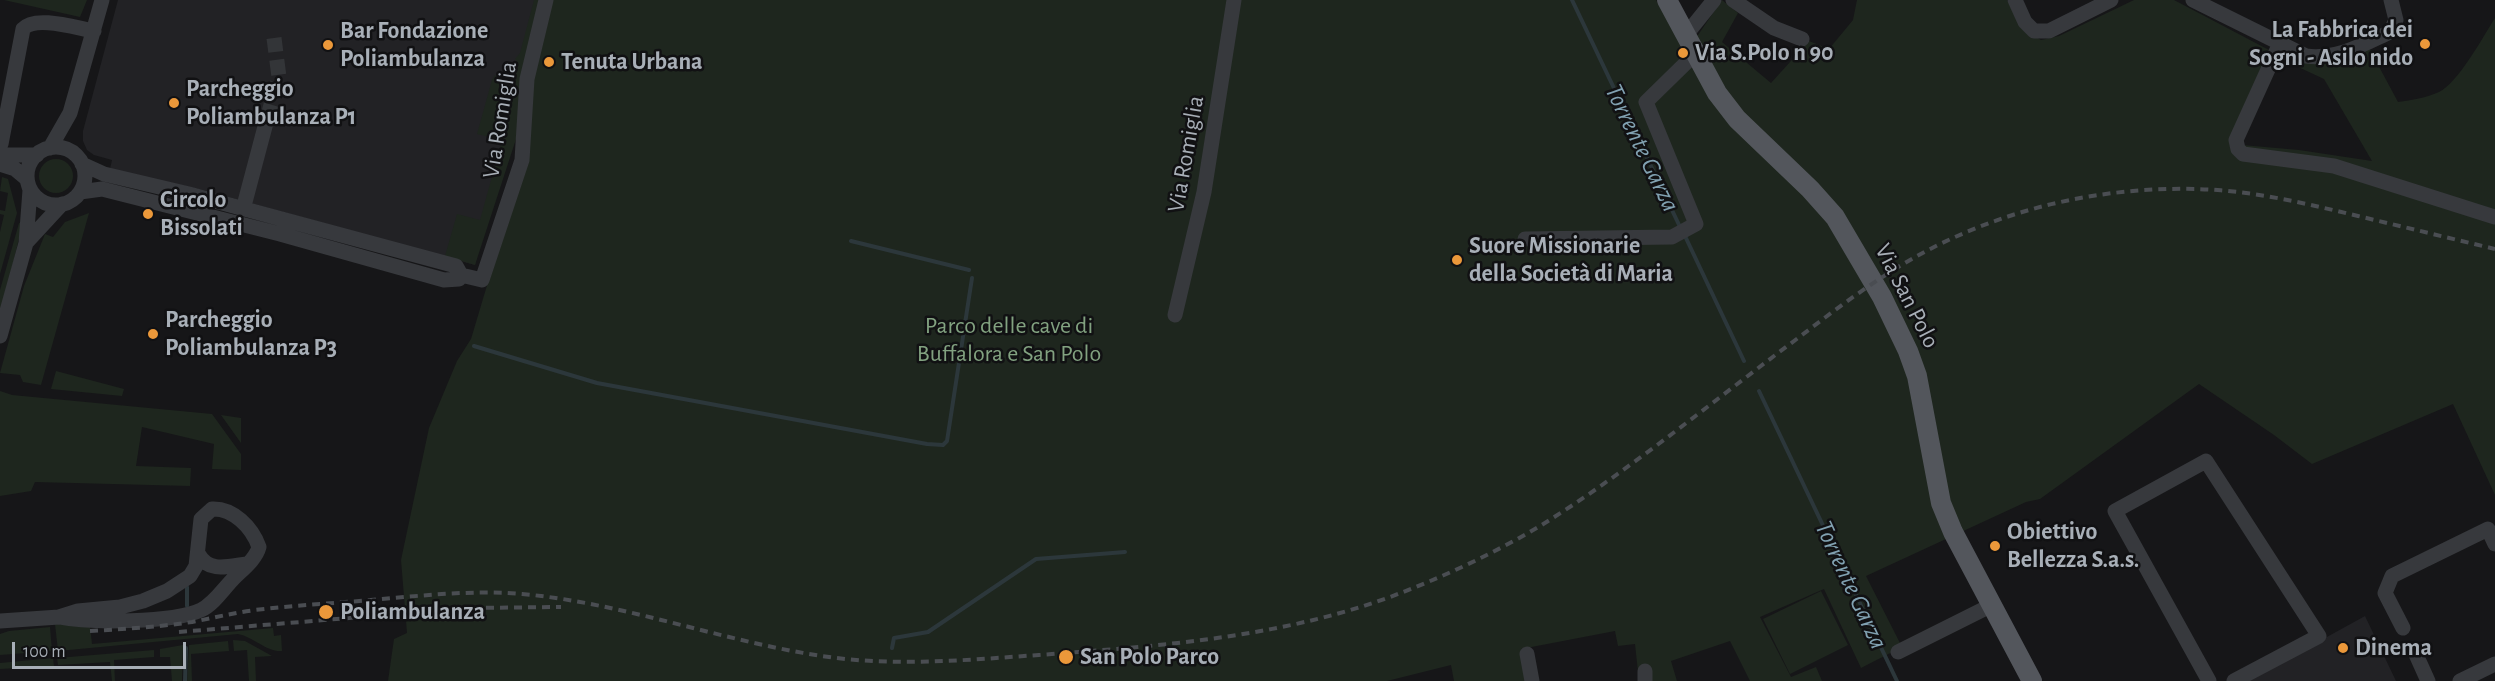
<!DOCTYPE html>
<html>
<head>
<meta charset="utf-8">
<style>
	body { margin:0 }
	#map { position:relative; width:2495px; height:681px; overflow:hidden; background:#161618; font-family:"Alegreya Sans",sans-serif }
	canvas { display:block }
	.scale { position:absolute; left:12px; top:642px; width:174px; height:27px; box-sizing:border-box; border:3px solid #a8afb7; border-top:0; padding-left:8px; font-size:18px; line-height:21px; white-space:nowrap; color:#a8afb7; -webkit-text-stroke:4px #111113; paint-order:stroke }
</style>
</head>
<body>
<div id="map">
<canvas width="2495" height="681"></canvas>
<div class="scale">100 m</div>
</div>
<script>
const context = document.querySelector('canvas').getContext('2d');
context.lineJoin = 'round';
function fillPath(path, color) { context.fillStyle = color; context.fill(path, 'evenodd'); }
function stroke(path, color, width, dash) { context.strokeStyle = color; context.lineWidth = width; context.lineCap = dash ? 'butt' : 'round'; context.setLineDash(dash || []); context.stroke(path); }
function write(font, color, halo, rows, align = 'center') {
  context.font = font + ' "Alegreya Sans",sans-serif'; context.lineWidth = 5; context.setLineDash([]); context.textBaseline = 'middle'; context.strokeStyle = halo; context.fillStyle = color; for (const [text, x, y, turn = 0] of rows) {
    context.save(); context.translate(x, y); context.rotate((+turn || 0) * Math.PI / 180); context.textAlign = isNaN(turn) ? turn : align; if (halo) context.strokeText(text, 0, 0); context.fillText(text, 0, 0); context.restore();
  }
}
const built = new Path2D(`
	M 118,0 L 540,0 L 475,265 L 207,191 L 110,169 L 112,160 L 94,155 L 87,150 L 83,141 L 83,131 Z
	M 2365,616 L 2396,681 L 2247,681 Z`);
const green = new Path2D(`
	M 4,0 L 87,0 L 80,17 Z
	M 534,0 L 540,0 L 517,136 L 475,265 L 445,256 L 457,214 L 480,220 L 501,144 L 494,138 L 477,134 L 492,80 L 495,75 L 498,78 L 517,61 L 515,59 L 520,53 Z
	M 550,0 L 1656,0 L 1681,43 L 1698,35 L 1722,0 L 1738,13 L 1722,42 L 1771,83 L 1809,41 L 1829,49 L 1853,20 L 1857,0 L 2007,0 L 2021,27 L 2041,40 L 2059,36 L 2134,0 L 2174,0 L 2269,50 L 2231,144 L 2299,150 L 2372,161 L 2324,79 L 2281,59 L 2284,53 C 2324,69 2330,65 2369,48 L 2398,102 C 2412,100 2426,98 2439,92 C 2458,83 2483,37 2495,18 L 2495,495 L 2453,404 L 2312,464 L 2274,435 L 2199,384 L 2040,499 L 2026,502 L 1866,576 L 1902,647 L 1861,668 L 1824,589 L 1760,617 L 1791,677 L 1816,667 L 1822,681 L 1750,681 L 1730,641 L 1671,661 L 1677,681 L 1639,681 L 1635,644 L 1618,646 L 1615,631 L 1521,649 L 1527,681 L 1454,681 L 1451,665 L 1387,681 L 388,681 L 394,639 L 407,633 L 401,560 L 429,428 L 457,361 L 471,339 L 491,272 Z
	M39 176a17 17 0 1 1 34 0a17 17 0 1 1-34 0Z
	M 2,177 L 8,179 L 17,213 L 0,274 L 0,232 L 4,215 L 0,214 L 0,210 L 5,211 L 8,193 L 0,191 Z
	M 89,213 L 41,385 L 23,382 L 20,375 L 0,373 L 24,286 L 45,234 L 53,237 L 65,222 Z
	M 23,222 L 0,317 L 0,290 L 19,223 Z
	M 56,371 L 124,389 L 122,396 L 51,389 Z
	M 0,391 L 12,395 L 212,414 L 241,454 L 241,470 L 212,469 L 214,444 L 142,427 L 136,466 L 191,468 L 190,486 L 35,482 L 31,491 L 0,496 Z
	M 221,415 L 241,418 L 241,443 Z
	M 1821,591 L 1848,645 L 1790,674 L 1763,619 Z
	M 55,624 L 90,626 L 92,644 L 273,628 L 274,636 L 281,635 L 282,651 C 266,652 254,637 238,634 L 58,651 Z
	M 50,627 L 52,651 L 0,655 L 0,634 L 9,631 Z
	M 233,640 L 245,641 L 272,656 L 255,657 L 256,681 L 249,681 L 247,650 L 234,651 Z
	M 228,641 L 229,651 L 191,654 L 192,681 L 187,681 L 189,645 Z
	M 183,645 L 182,681 L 172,681 L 170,657 L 160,657 L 160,649 Z
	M 154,650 L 154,657 L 114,660 L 115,681 L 112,681 L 110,662 L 58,665 L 57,658 Z
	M 53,658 L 54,666 L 0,669 L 0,663 Z`);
const stream = new Path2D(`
	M 1572,0 L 1681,229
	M 1685,236 L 1744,361
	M 851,241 L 969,270
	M 474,346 L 597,383 L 927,444 L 943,445 L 947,441 L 972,278
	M 1759,391 L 1897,681
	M 187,587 L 187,606
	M 892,648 L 894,638 L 928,632 L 1036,559 L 1125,552
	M 185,681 L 186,648`);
const minorTunnel = new Path2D(`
	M 267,119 L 279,77 L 274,38`);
const minor = new Path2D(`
	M 1733,0 L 1774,28 L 1802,39
	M 2015,0 L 2025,22 L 2034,31 L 2049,31 L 2111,0
	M 2193,0 L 2306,56 C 2337,60 2362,45 2390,32 L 2396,20 L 2391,0
	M 1685,36 L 1714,0
	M 2280,43 L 2236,140 L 2238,149 L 2243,154 L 2334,166 L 2495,217
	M 1,144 L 23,29 C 35,15 76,28 94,31
	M27 176a29 29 0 1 1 58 0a29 29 0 1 1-58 0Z
	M 50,148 L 70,113 L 102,0
	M 0,155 L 37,155
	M 0,164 L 15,169 L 27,179
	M 82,164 L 104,174 L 189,194 L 456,266 L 461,275
	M 80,192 L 102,189 L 280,234 L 444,280 L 459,279 L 461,275
	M 245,202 L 267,119
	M 1525,239 L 1672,237 L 1696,224 L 1646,102 L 1695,54
	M 26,243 L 62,204
	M 461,275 L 482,280 L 522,160 L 527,79 L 546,0
	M 1175,315 L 1204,192 L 1234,0
	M 0,336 L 26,243 L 30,190
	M 199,555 C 209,573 229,566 247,564
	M 0,621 L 59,617 L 78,611 L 120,607 L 143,601 L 167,591 L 190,576 L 196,566 L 201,519 L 212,509 C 233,508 252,527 259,547 C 256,559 243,569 234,578 C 224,588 214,604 201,610 C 173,623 89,623 59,617
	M 2403,628 L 2385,593 L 2392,576 L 2488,529 L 2495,544
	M 2414,650 L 2428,681
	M 1898,652 L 1992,605
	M 1527,654 L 1532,681
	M 1645,681 L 1645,671
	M 2209,681 L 2115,511 L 2206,461 L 2319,636 L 2234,681
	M 2460,681 L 2495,664`);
const major = new Path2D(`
	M 1667,0 L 1717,93 L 1737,119 L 1810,189 L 1835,217 L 1882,297 L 1908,351 L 1917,376 L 1941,503 L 1953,532 L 2032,681`);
const rail = new Path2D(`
	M 90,631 C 124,629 158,627 192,622 C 213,618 233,613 255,610 C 297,605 339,603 382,599 C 428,595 475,590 522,594 C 624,603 721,641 822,656 C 894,667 966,660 1039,655 C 1158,646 1277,638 1390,597 C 1441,578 1493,554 1540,526 C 1621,476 1701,411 1778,353 C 1829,315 1878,275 1936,246 C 2017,206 2104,187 2195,189 C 2250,190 2304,203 2358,216 C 2404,227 2449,238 2495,249
	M 179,632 L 470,608 L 561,607`);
const markers = [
	[2425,44,6,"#eb983a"],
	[328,45,6,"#eb983a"],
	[1683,53,6,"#eb983a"],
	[549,62,6,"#eb983a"],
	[174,103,6,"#eb983a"],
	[148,214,6,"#eb983a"],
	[1457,260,6,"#eb983a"],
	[153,334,6,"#eb983a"],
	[1995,546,6,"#eb983a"],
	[326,612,8,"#eb983a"],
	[2343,648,6,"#eb983a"],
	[1066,657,8,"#eb983a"]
];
const poiNames = [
	["La Fabbrica dei",2413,30,"right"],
	["Sogni - Asilo nido",2413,58,"right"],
	["Bar Fondazione",340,31],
	["Poliambulanza",340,59],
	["Via S.Polo n 90",1695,53],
	["Tenuta Urbana",561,62],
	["Parcheggio",186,89],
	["Poliambulanza P1",186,117],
	["Circolo",160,200],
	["Bissolati",160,228],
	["Suore Missionarie",1469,246],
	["della Società di Maria",1469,274],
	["Parcheggio",165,320],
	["Poliambulanza P3",165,348],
	["Obiettivo",2007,532],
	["Bellezza S.a.s.",2007,560],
	["Poliambulanza",340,612],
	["Dinema",2355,648],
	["San Polo Parco",1080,657]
];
const streetNames = [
	["Via Romiglia",500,120,-81],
	["Via Romiglia",1186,154,-80],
	["Via San Polo",1907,296,63]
];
const parkNames = [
	["Parco delle cave di",1009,326],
	["Buffalora e San Polo",1009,354]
];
const waterNames = [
	["Torrente Garza",1642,148,64],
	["Torrente Garza",1851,585,65]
];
fillPath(built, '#222225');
fillPath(green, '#1e261e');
stroke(stream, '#2c373b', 4);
stroke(minorTunnel, '#333538', 15, [15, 8]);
stroke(minor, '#37393d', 15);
stroke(major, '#53565c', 20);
stroke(rail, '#4a4d52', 4, [8, 6]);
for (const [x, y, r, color] of markers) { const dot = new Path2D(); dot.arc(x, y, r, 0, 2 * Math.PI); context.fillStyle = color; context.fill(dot); stroke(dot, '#111113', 2); }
write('bold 24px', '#a8afb7', '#111113', poiNames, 'left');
write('24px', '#a8afb7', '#111113', streetNames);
write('24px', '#82a280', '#111113', parkNames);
write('italic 26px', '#81a1b1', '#111113', waterNames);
</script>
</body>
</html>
